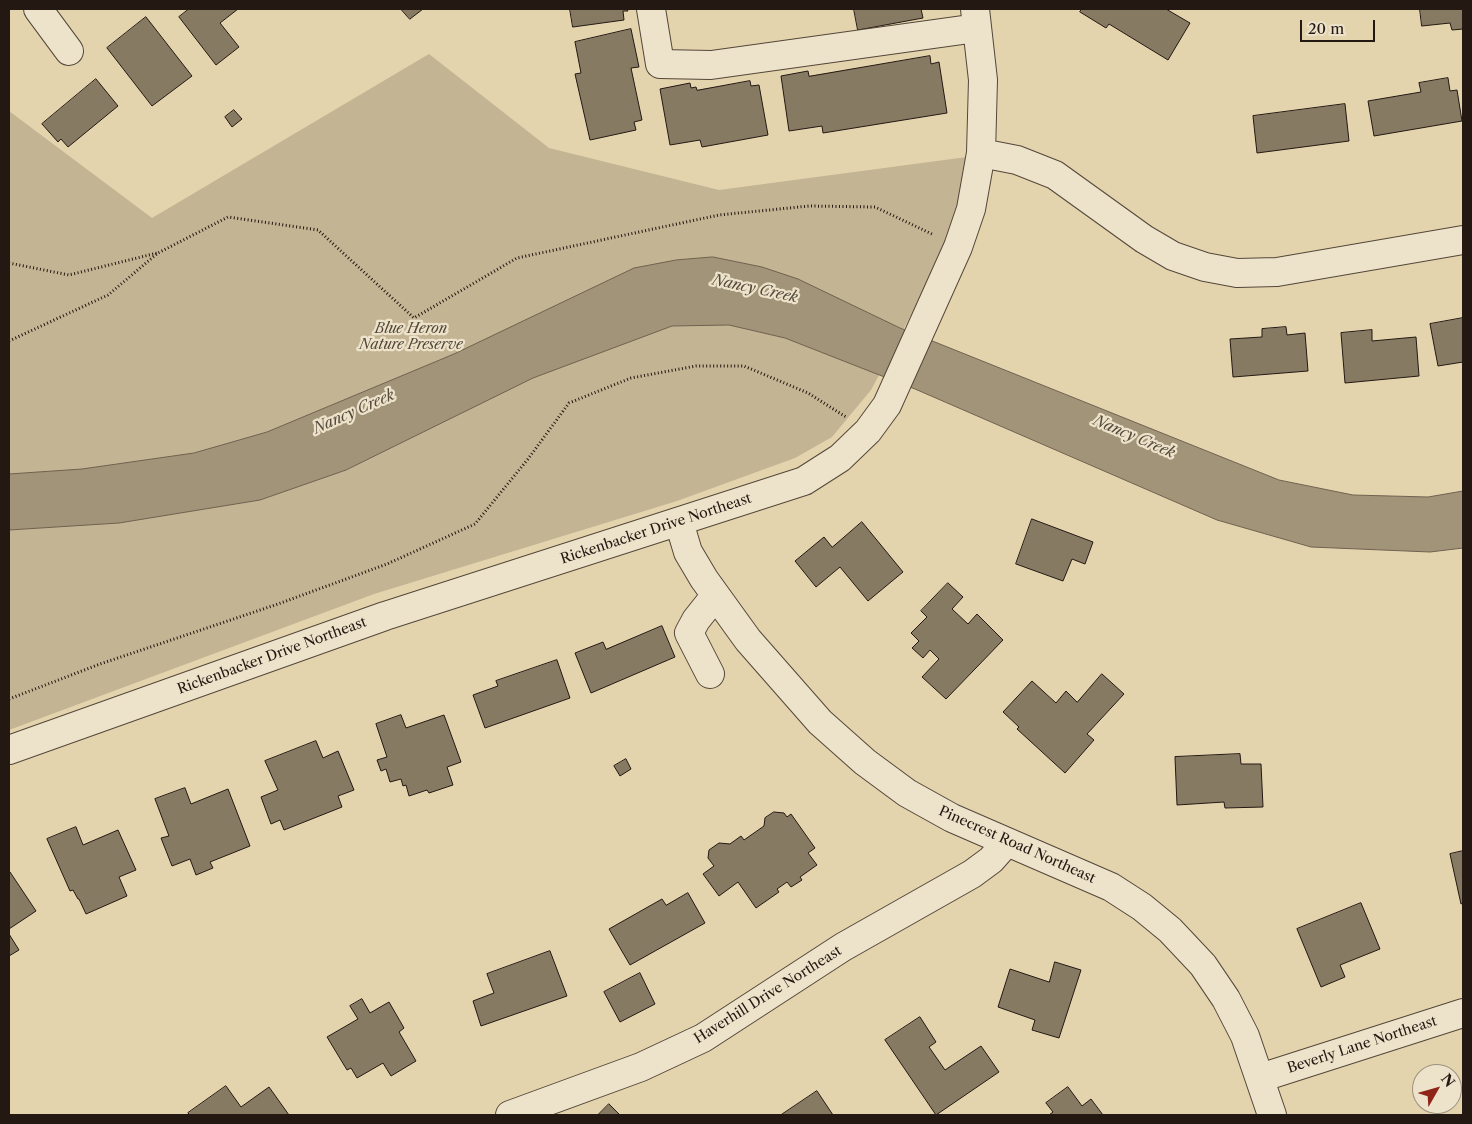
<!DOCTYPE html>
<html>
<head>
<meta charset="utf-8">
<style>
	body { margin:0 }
	#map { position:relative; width:1472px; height:1124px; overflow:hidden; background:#e3d4ad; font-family:"Libre Caslon Text",serif }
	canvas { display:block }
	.frame { position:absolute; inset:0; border:10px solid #241813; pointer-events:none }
	.north { position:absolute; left:1412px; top:1064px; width:50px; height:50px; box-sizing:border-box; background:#ede3ca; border:1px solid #9d9281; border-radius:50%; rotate:52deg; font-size:14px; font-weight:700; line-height:20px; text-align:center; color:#241813 }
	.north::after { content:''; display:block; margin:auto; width:18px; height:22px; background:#8f2418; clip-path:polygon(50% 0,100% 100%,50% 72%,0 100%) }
	.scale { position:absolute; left:1300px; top:20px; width:75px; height:22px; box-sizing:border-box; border:2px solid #241813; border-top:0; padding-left:6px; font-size:15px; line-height:18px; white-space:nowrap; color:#241813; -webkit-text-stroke:4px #ede3ca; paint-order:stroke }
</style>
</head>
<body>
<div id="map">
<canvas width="1472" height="1124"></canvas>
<div class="frame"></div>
<div class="north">N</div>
<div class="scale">20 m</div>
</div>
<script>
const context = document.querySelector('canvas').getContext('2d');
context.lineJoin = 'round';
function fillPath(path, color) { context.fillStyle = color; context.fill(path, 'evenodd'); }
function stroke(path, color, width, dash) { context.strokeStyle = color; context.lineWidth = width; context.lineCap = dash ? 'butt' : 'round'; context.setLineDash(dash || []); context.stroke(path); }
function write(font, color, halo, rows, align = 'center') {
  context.font = font + ' "Libre Caslon Text",serif'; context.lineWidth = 4.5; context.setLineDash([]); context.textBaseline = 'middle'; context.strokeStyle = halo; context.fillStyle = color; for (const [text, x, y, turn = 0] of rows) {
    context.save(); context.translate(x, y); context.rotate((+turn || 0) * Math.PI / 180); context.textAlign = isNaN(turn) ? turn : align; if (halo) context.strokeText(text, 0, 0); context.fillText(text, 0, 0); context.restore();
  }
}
const green = new Path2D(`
	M 429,54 L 549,148 L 719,190 L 967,157 L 957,210 L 943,247 L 921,296 L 871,390 L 832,437 L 795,458 L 677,501 L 374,594 L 9,730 L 9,111 L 152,218 Z`);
const water = new Path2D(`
	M 713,257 L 762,267 L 798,279 L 900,328 L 1279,480 L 1353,495 L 1428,497 L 1463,491 L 1463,548 L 1430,552 L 1311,547 L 1217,520 L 915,389 L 785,338 L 729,325 L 672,326 L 533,378 L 346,470 L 260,500 L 119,523 L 9,530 L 9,474 L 82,469 L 194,453 L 267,432 L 454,354 L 634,268 L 676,260 Z`);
const building = new Path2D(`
	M 189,9 L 238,9 L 220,23 L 239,47 L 216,65 L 179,17 Z
	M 401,9 L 423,9 L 410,19 Z
	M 570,9 L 627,9 L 628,11 L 623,11 L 624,20 L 573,27 Z
	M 854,9 L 921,9 L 923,18 L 858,30 Z
	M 1082,9 L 1166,9 L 1190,23 L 1168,60 L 1109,24 L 1106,28 L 1080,12 Z
	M 1420,9 L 1463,9 L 1463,29 L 1452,30 L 1450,23 L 1422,26 Z
	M 146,17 L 192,76 L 152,106 L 107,48 Z
	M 631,29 L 639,67 L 631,68 L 642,120 L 634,122 L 636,130 L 590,140 L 575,74 L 581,73 L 575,42 Z
	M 930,56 L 931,64 L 939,62 L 947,113 L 823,133 L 822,126 L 789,131 L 781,76 L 808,71 L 809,76 Z
	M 1448,78 L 1450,91 L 1457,90 L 1462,121 L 1374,136 L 1368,101 L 1421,92 L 1419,83 Z
	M 96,79 L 118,106 L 68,147 L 61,139 L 58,142 L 42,124 Z
	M 750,81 L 751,86 L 759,85 L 768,135 L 702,147 L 700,140 L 670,145 L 660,89 L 690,83 L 691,88 L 696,87 L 697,90 Z
	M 1345,104 L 1349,141 L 1257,153 L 1253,116 Z
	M 234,110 L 242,119 L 232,127 L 225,117 Z
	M 1463,318 L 1463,362 L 1438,366 L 1430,324 Z
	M 1286,327 L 1287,335 L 1305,333 L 1308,371 L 1233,377 L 1230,339 L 1262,337 L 1262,329 Z
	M 1372,330 L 1372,341 L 1416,337 L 1419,376 L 1345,383 L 1341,333 Z
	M 1032,519 L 1093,542 L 1085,564 L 1072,559 L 1063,581 L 1016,564 Z
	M 862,522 L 903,572 L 868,601 L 840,567 L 816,587 L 795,561 L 824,537 L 832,547 Z
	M 948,583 L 963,597 L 952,609 L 968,624 L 977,614 L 1003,640 L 946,699 L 922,677 L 939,659 L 930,650 L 923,658 L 912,648 L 919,641 L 911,633 L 927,617 L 921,611 Z
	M 662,626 L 675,657 L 591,693 L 575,653 L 603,642 L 606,649 Z
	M 557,660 L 570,698 L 485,728 L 473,695 L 498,686 L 496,681 Z
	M 1102,674 L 1124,694 L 1087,734 L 1094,740 L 1065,773 L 1017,729 L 1019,727 L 1003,712 L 1032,681 L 1056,703 L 1066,691 L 1077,702 Z
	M 401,715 L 406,728 L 444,715 L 461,762 L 447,767 L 453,785 L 429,793 L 427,790 L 409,796 L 406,785 L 403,786 L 401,779 L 390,782 L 386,769 L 381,771 L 377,760 L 387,757 L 376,724 Z
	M 316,741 L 323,758 L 338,751 L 354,790 L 338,796 L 342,807 L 284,830 L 280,820 L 271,824 L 261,797 L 278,790 L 265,761 Z
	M 1240,754 L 1241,764 L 1261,764 L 1263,807 L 1225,808 L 1224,802 L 1177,805 L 1175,757 Z
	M 626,759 L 631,769 L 620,776 L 614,766 Z
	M 185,788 L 191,804 L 228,789 L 250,846 L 210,862 L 213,868 L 196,875 L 190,859 L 172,866 L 161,838 L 169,836 L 155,799 Z
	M 774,812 L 784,813 L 787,817 L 791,814 L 815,848 L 808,853 L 817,865 L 800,877 L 802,880 L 791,887 L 787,882 L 777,889 L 779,892 L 756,908 L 738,882 L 719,896 L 703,874 L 714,866 L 708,858 L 709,850 L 719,843 L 730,844 L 741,836 L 744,840 L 764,826 L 765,818 Z
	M 76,827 L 83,845 L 118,830 L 136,870 L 119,877 L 127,896 L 86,914 L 79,899 L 78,899 L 73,890 L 70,891 L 47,839 Z
	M 1463,851 L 1463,903 L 1461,904 L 1450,854 Z
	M 9,872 L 10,872 L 36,911 L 9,929 Z
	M 688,893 L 705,923 L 630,965 L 609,929 L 662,899 L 666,905 Z
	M 1361,903 L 1380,949 L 1340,965 L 1345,977 L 1321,987 L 1297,929 Z
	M 9,934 L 19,950 L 9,956 Z
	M 550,951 L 567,996 L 481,1026 L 473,1001 L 494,993 L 487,974 Z
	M 1055,962 L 1081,970 L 1059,1038 L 1032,1030 L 1035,1020 L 998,1007 L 1010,969 L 1049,982 Z
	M 640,973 L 655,1004 L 620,1022 L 604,992 Z
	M 362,999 L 370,1013 L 389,1002 L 404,1028 L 399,1032 L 416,1061 L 391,1076 L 383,1063 L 357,1078 L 351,1068 L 347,1070 L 327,1037 L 358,1019 L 350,1006 Z
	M 920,1017 L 936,1042 L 929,1047 L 945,1070 L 981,1046 L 999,1072 L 936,1115 L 885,1040 Z
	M 226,1086 L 241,1107 L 269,1087 L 289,1115 L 190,1115 L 188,1113 Z
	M 1068,1087 L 1082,1106 L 1091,1099 L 1103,1115 L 1049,1115 L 1053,1112 L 1046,1103 Z
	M 817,1091 L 833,1115 L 781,1115 Z
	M 609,1104 L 620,1115 L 598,1115 Z`);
const path = new Path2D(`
	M 9,263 L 69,275 L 157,253
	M 9,341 L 108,295 L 158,253 L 228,217 L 318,230 L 414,318 L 517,258 L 719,215 L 809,206 L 875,207 L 934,235
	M 9,699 L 100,664 L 278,604 L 387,564 L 475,524 L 528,459 L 569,403 L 631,378 L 696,366 L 744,366 L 808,393 L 846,417`);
const minor = new Path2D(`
	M 38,9 L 69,51
	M 651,9 L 660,64 L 711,65 L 977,28
	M 981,153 L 1017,160 L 1055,175 L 1144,239 L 1173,256 L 1205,267 L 1237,273 L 1277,272 L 1463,240
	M 679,522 L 688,552 L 704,579 L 748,640 L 820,722 L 865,762 L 907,793 L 952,818 L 1111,887 L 1142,907 L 1170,930 L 1203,965 L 1226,999 L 1245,1036 L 1272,1115
	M 710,674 L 689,633 L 696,620 L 715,596
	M 9,750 L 385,616 L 804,481 L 840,458 L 868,431 L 887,405 L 958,247 L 971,209 L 981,153 L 983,80 L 975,9
	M 1260,1078 L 1463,1013
	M 510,1115 L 641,1067 L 703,1038 L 843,947 L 972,874 L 991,860 L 1007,842`);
const parkNames = [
	["Blue Heron",411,329],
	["Nature Preserve",411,345]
];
const streetNames = [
	["Rickenbacker Drive Northeast",656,529,-18],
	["Rickenbacker Drive Northeast",272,656,-20],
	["Pinecrest Road Northeast",1017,845,24],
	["Haverhill Drive Northeast",768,995,-32],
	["Beverly Lane Northeast",1362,1045,-18]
];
const waterNames = [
	["Nancy Creek",755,289,12],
	["Nancy Creek",354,412,-24],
	["Nancy Creek",1134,437,23]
];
fillPath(green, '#c3b493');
fillPath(water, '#a29479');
stroke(water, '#706250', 1);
fillPath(building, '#877a63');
stroke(building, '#241813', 1);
stroke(minor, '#54473a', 30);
stroke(path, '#241813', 3, [1, 2.5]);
stroke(minor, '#ede3ca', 28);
write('italic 14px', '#544739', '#ede3ca', parkNames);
write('14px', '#241813', '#ede3ca', streetNames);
write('italic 15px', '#564a3c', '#ede3ca', waterNames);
</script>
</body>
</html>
